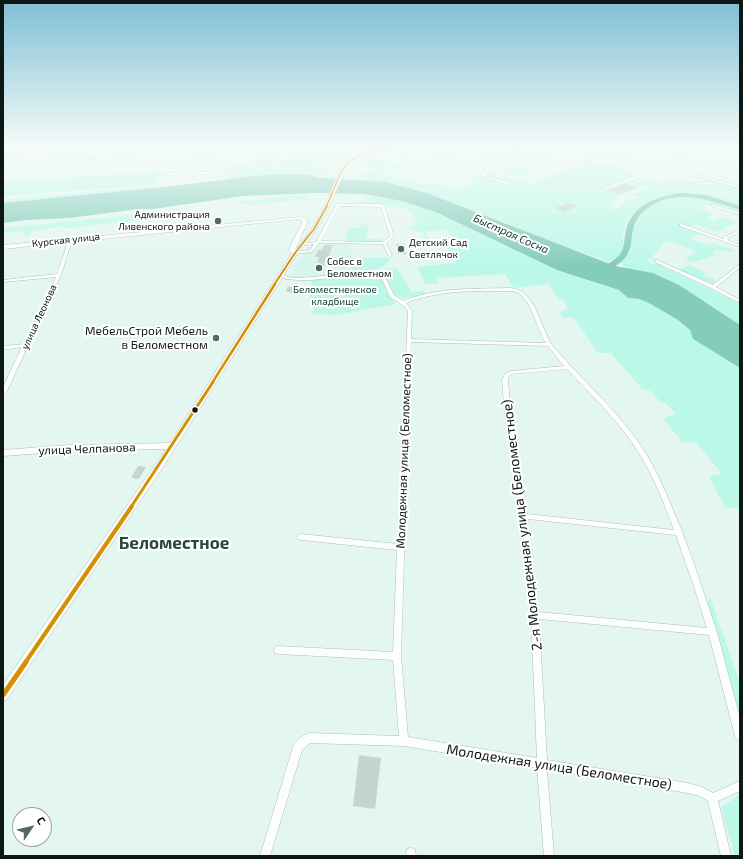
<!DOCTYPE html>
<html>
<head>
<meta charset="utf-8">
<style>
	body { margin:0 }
	#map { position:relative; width:743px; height:859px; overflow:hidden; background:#e4f6f0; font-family:"Exo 2",sans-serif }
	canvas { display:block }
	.frame { position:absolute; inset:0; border:4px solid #0d1815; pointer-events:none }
	.north { position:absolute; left:12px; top:807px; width:40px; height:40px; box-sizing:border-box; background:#fff; border:1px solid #9ea3a1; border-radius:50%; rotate:55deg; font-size:11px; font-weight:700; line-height:16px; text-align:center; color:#0d1815 }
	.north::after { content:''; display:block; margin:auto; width:14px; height:18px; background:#586662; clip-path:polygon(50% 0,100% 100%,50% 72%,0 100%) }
</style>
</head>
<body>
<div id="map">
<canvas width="743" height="859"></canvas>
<div class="frame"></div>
<div class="north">С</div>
</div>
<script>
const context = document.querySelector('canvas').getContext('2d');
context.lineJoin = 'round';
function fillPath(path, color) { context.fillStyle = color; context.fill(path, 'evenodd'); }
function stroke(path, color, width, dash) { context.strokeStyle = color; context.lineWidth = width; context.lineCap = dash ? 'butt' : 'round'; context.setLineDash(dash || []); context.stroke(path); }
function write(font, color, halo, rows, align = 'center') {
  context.font = font + ' "Exo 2",sans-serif'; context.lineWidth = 4; context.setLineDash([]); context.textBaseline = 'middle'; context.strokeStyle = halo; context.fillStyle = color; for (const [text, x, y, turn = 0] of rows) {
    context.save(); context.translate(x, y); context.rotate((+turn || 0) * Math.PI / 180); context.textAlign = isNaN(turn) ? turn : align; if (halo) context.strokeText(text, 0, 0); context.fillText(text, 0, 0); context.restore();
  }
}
const built = new Path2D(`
	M 512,150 L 536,157 L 518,162 L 517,165 L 502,170 L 476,162 Z
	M 419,156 L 450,166 L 426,175 L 391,165 Z
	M 683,187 L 710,190 L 714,188 L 740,194 L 740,202 L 700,193 L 674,192 L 671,190 L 684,190 Z
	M 320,243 L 351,244 L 351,273 L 289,278 L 297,261 L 308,246 Z`);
const green = new Path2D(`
	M 351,145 L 377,145 L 348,153 L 349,155 L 335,160 L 334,163 L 327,165 L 322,159 L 314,158 L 348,154 L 315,154 L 335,146 L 345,147 Z
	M 388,150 L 392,150 L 372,155 L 369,158 L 386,161 L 405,155 L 407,156 L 406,157 L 391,162 L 403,170 L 403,171 L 396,172 L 356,166 L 357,160 Z
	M 266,156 L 283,161 L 307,158 L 316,159 L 319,162 L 314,162 L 318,167 L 329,166 L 330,168 L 327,168 L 328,172 L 325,174 L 316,173 L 315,177 L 301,174 L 228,179 L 225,168 Z
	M 591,160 L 629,171 L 626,172 L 658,183 L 707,180 L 727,185 L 708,182 L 692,184 L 699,186 L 703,185 L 702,183 L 740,189 L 740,194 L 714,188 L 710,190 L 683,187 L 684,190 L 672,190 L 674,192 L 700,193 L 740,202 L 740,207 C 706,192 644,183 625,226 C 620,239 630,255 610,262 L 546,240 L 505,222 L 427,193 L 385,182 L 355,181 L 354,178 L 363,173 L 375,172 L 423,184 L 444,185 L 451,189 L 468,188 L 466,186 L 476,182 L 467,179 L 491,172 L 530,184 ZM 645,186 L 648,189 L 632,194 L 641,198 L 625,201 L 618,209 L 610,209 L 617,197 Z
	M 518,166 L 533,170 L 516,177 L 500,172 Z
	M 161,172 L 156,184 L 3,196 L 3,181 Z
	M 144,187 L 140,189 L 3,203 L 3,200 Z
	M 299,195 L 310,198 L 311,201 L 296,200 L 247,206 L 250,204 L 240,204 L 240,202 Z
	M 372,197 L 402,201 L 438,213 L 557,270 L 619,290 L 628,298 L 639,299 L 649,303 L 678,320 L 690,330 L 693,339 L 740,368 L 740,509 L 725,507 L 709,477 L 722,474 L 697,443 L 682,442 L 663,418 L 676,414 L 665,403 L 661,403 L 651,391 L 643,390 L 611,353 L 598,353 L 574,318 L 562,317 L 560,312 L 568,309 L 563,300 L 559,300 L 548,284 L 514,288 L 505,274 L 437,278 L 439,283 L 425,284 L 417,267 L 456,263 L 442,239 L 453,237 L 446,230 L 425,231 L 429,240 L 425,240 L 422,232 L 410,229 L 409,228 L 417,222 L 410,210 L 381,204 L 359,204 L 357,201 L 368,201 L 367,198 Z
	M 677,197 C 700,196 719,200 740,209 L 740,214 L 708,204 L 698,208 L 713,214 L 707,218 L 714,221 L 721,217 L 737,223 L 717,232 L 696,224 L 689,227 L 701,233 L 691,239 L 709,245 L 712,243 L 734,250 L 733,252 L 717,250 L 712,254 L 716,255 L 693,262 L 685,259 L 697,251 L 665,241 L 652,258 L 647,259 L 652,264 L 658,264 L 740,304 L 740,325 L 679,285 L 653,273 L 627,269 L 619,262 L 631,251 C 629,233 638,211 655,202 C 662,199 670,198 677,197 Z
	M 200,210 L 200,215 L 158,220 L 157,218 L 71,228 L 63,228 L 62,226 L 32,231 L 30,235 L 23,235 L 24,231 L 3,233 L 3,228 L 141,214 Z
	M 358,224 L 367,225 L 369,235 L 367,235 L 367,239 L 382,239 L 382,242 L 346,242 L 347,228 L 360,227 Z
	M 351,258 L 389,258 L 390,259 C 382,273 365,271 351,273 Z
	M 689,265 L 706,273 L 703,276 L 716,280 L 712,285 L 678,270 Z
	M 397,268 L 412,292 L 424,291 L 425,294 L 406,298 L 395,297 L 382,272 L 385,270 Z
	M 373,273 L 381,275 L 389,294 L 396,304 L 336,315 L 313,314 L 314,307 L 309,301 L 312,280 Z
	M 710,597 L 740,683 L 740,736 L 706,609 Z
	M 740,794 L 740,856 L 735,856 L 721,808 Z`);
const water = new Path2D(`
	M 301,174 L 324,178 L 385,182 L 427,193 L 615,266 L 653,273 L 679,285 L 740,325 L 740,368 L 693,339 L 690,330 L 678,320 L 649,303 L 639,299 L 628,298 L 619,290 L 557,270 L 438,213 L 402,201 L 363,194 L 317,193 L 243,196 L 153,209 L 138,209 L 69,218 L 26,220 L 3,223 L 3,203 L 173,186 L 264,175 Z`);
const river = new Path2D(`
	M 681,193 L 706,195 L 740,206 L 740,210 C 717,203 696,194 671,198 C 654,201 637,212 633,230 C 631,237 632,244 629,251 C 626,259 619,264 612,268 C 607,271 604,275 598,274 L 598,270 C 606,265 615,261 620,254 C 625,247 624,238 626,230 C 632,204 658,196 681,193 Z`);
const building = new Path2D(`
	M 625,184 L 638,188 L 618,194 L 606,191 Z
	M 569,203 L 577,206 L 564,212 L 555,208 Z
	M 396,244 L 404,244 L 406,254 L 398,254 Z
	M 324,245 L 333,245 L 328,258 L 326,257 L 322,271 L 315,271 L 319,257 L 315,257 L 318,250 L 322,250 Z
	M 298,285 L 304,288 L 301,292 L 292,293 L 286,291 L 288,287 Z
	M 138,466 L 146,467 L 139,479 L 131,478 Z
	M 359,755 L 381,758 L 375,809 L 353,806 Z`);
const minor = new Path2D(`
	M 9,145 L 16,145 L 75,154 L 99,145 L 103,145 L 78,155 L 98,158 L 118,160 L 135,152 L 160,145 L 165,145 L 137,154 L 123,160 L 175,164 L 237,145 L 241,145 L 178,165 L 188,170 L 198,172 L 221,172 L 243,168 L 282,159 L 302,156 L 318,151 L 319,152 L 307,157 L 282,161 L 232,172 L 209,174 L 198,174 L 186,172 L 180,174 L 162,176 L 161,174 L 179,172 L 184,170 L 174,166 L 98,160 Z
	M 263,145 L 269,145 L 288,150 L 287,151 Z
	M 500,145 C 504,145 508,147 512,147 C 515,146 518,145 521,145 L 514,148 L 569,164 L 567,165 L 511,149 L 471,163 L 492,169 L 492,171 L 485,175 L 508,183 L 508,185 L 507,185 L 482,176 L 482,174 L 489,170 L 419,148 L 425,146 L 470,161 L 508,148 ZM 423,148 L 425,148 L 466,161 Z
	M 605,152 L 607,153 L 562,171 L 559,170 Z
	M 3,157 L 97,160 L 98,161 L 97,162 L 3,159 Z
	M 657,165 L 659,166 L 638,178 L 605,190 L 602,189 L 636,176 Z
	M 338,204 L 381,204 L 384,205 L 394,236 L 386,244 L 392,255 L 391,256 L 389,256 L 383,244 L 319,243 L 312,252 L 294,254 L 294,252 L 295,252 L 310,250 L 314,244 L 308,245 L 294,241 L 296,240 L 308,243 L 316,242 L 336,205 ZM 339,206 L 381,207 L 390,236 L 383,242 L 321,241 Z
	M 713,204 L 740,213 L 740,215 L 712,206 L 711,205 Z
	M 680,224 L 682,224 L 724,239 L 724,237 L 740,230 L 740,232 L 727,238 L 729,241 L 740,245 L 740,247 L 680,226 Z
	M 69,239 L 72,240 L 61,275 L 6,393 L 3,395 L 3,387 L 22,347 L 3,350 L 3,346 L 24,344 L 56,277 L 3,282 L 3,280 L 57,274 Z
	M 655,260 L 657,260 L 713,285 L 740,264 L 740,267 L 716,287 L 740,300 L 740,303 L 711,288 L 655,262 Z
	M 370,271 L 379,271 L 383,273 L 394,295 L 403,301 C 439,287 472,289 510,288 C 536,290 540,327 552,345 C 580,378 614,407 639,443 C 658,470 669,501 682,531 L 684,533 L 683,534 L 693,561 L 717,632 L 740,718 L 740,741 L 737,739 L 735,736 L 709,635 L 539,619 L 547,760 L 688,783 L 702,787 L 713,793 L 740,781 L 740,791 L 718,801 L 731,856 L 721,856 L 708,801 L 700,796 L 688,793 L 547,770 L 554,856 L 544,856 L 537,768 L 404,746 L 310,743 L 302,750 L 270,856 L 260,856 L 293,747 C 296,740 302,736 309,733 L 399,736 L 393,660 L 278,654 L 275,653 L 274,650 L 275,647 L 278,646 L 393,652 L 397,550 L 301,540 L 298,539 L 297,537 L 298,535 L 301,534 L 398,544 L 408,311 L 404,306 L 390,297 L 380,275 L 378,273 L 370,273 L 312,280 L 298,280 L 286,279 L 279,275 L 281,274 L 288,277 L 298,278 L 312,277 ZM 475,291 L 513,291 C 532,295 536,329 546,343 L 411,339 L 412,311 L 406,303 C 429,294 451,292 475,291 ZM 411,342 L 548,346 L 564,366 L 511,371 L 505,374 L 502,380 L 505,417 L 521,516 L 531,615 L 537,758 L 408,737 L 401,656 ZM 567,369 C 590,394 616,418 635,447 C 652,472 663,501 674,530 L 527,514 L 511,417 L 508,380 L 509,376 L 512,374 ZM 528,519 L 676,535 L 695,590 L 707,628 L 539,612 Z
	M 411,848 L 415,849 L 416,856 L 406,856 L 407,849 Z`);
const tertiary = new Path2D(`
	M 401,145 L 410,145 L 362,156 L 355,158 L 348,165 L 325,215 L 311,237 L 297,254 L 163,467 L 7,699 L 3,701 L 3,685 L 166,449 L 70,451 L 3,456 L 3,450 L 70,445 L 170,443 L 292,253 L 289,251 L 290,247 L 303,221 L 300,219 L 3,249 L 3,245 L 301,217 L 307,219 L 307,223 L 295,250 C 309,235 320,217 328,198 C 334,186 338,169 348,160 C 359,150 386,148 401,145 Z
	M 702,145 L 707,145 L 659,167 L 656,166 Z
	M 709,145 L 717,145 L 740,150 L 740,152 Z`);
const secondary = new Path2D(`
	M 575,145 L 582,145 L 740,186 L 740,188 Z`);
const bus1Far5 = new Path2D(`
	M 326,207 C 333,193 337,177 346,165 C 357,150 391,148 408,145`);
const bus1Far4 = new Path2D(`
	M 274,285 L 295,253 L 314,229 L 327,206`);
const bus1Far3 = new Path2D(`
	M 212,383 L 275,284`);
const bus1Far2 = new Path2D(`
	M 131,507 L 213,382`);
const bus1Far1 = new Path2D(`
	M 25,663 L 132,506`);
const bus1 = new Path2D(`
	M 3,695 L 26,662`);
const markers = [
	[218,221,4,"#586662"],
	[401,249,4,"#586662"],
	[319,268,4,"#586662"],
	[216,338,4,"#586662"],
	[195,410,3.5,"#0d1815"]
];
const farPoinames = [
	["Администрация",210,215,"right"],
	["Ливенского района",210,227,"right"],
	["Детский Сад",409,243],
	["Светлячок",409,255],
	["Собес в",327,262],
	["Беломестном",327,274]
];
const farStreetnames = [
	["Курская улица",66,240,-6],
	["улица Леонова",39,317,-65]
];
const farParknames = [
	["Беломестненское",335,290],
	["кладбище",335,302]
];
const farWaternames = [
	["Быстрая Сосна",511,234,24]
];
const poiNames = [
	["МебельСтрой Мебель",208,331],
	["в Беломестном",208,345]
];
const streetNames = [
	["улица Челпанова",87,449,-2],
	["Молодежная улица (Беломестное)",404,451,-88]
];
const nearStreetnames = [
	["2-я Молодежная улица (Беломестное)",522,525,-97],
	["Молодежная улица (Беломестное)",559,767,9]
];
const nearQuarternames = [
	["Беломестное",174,543]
];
fillPath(built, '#d6f5eb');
fillPath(green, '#bcf8e8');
fillPath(water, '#85cdbb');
fillPath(river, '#85cdbb');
fillPath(building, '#c6d4cf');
stroke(minor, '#afbcb8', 1);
stroke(tertiary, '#afbcb8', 1);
stroke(secondary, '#afbcb8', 1);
fillPath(minor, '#fbfefd');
fillPath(tertiary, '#fbfefd');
fillPath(secondary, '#fbfefd');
stroke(bus1Far5, '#d49103', 1.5);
stroke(bus1Far4, '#d49103', 2);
stroke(bus1Far3, '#d49103', 2.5);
stroke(bus1Far2, '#d49103', 3);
stroke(bus1Far1, '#d49103', 4);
stroke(bus1, '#d49103', 5);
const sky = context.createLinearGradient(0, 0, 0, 265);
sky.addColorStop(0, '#80bed6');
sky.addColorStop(0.55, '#f3fbf8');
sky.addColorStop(1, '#f3fbf800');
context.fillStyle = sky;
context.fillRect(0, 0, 743, 265);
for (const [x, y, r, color] of markers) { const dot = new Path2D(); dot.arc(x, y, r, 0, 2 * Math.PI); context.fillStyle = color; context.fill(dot); stroke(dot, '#fff', 1.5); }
write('10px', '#0d1815', '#fff', farPoinames, 'left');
write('10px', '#0d1815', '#fff', farStreetnames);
write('10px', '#144036', '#fff', farParknames);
write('italic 11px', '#07352b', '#fff', farWaternames);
write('12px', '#0d1815', '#fff', poiNames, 'right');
write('12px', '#0d1815', '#fff', streetNames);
write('14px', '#0d1815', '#fff', nearStreetnames);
write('bold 17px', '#2c4840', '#fff', nearQuarternames);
</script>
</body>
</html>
